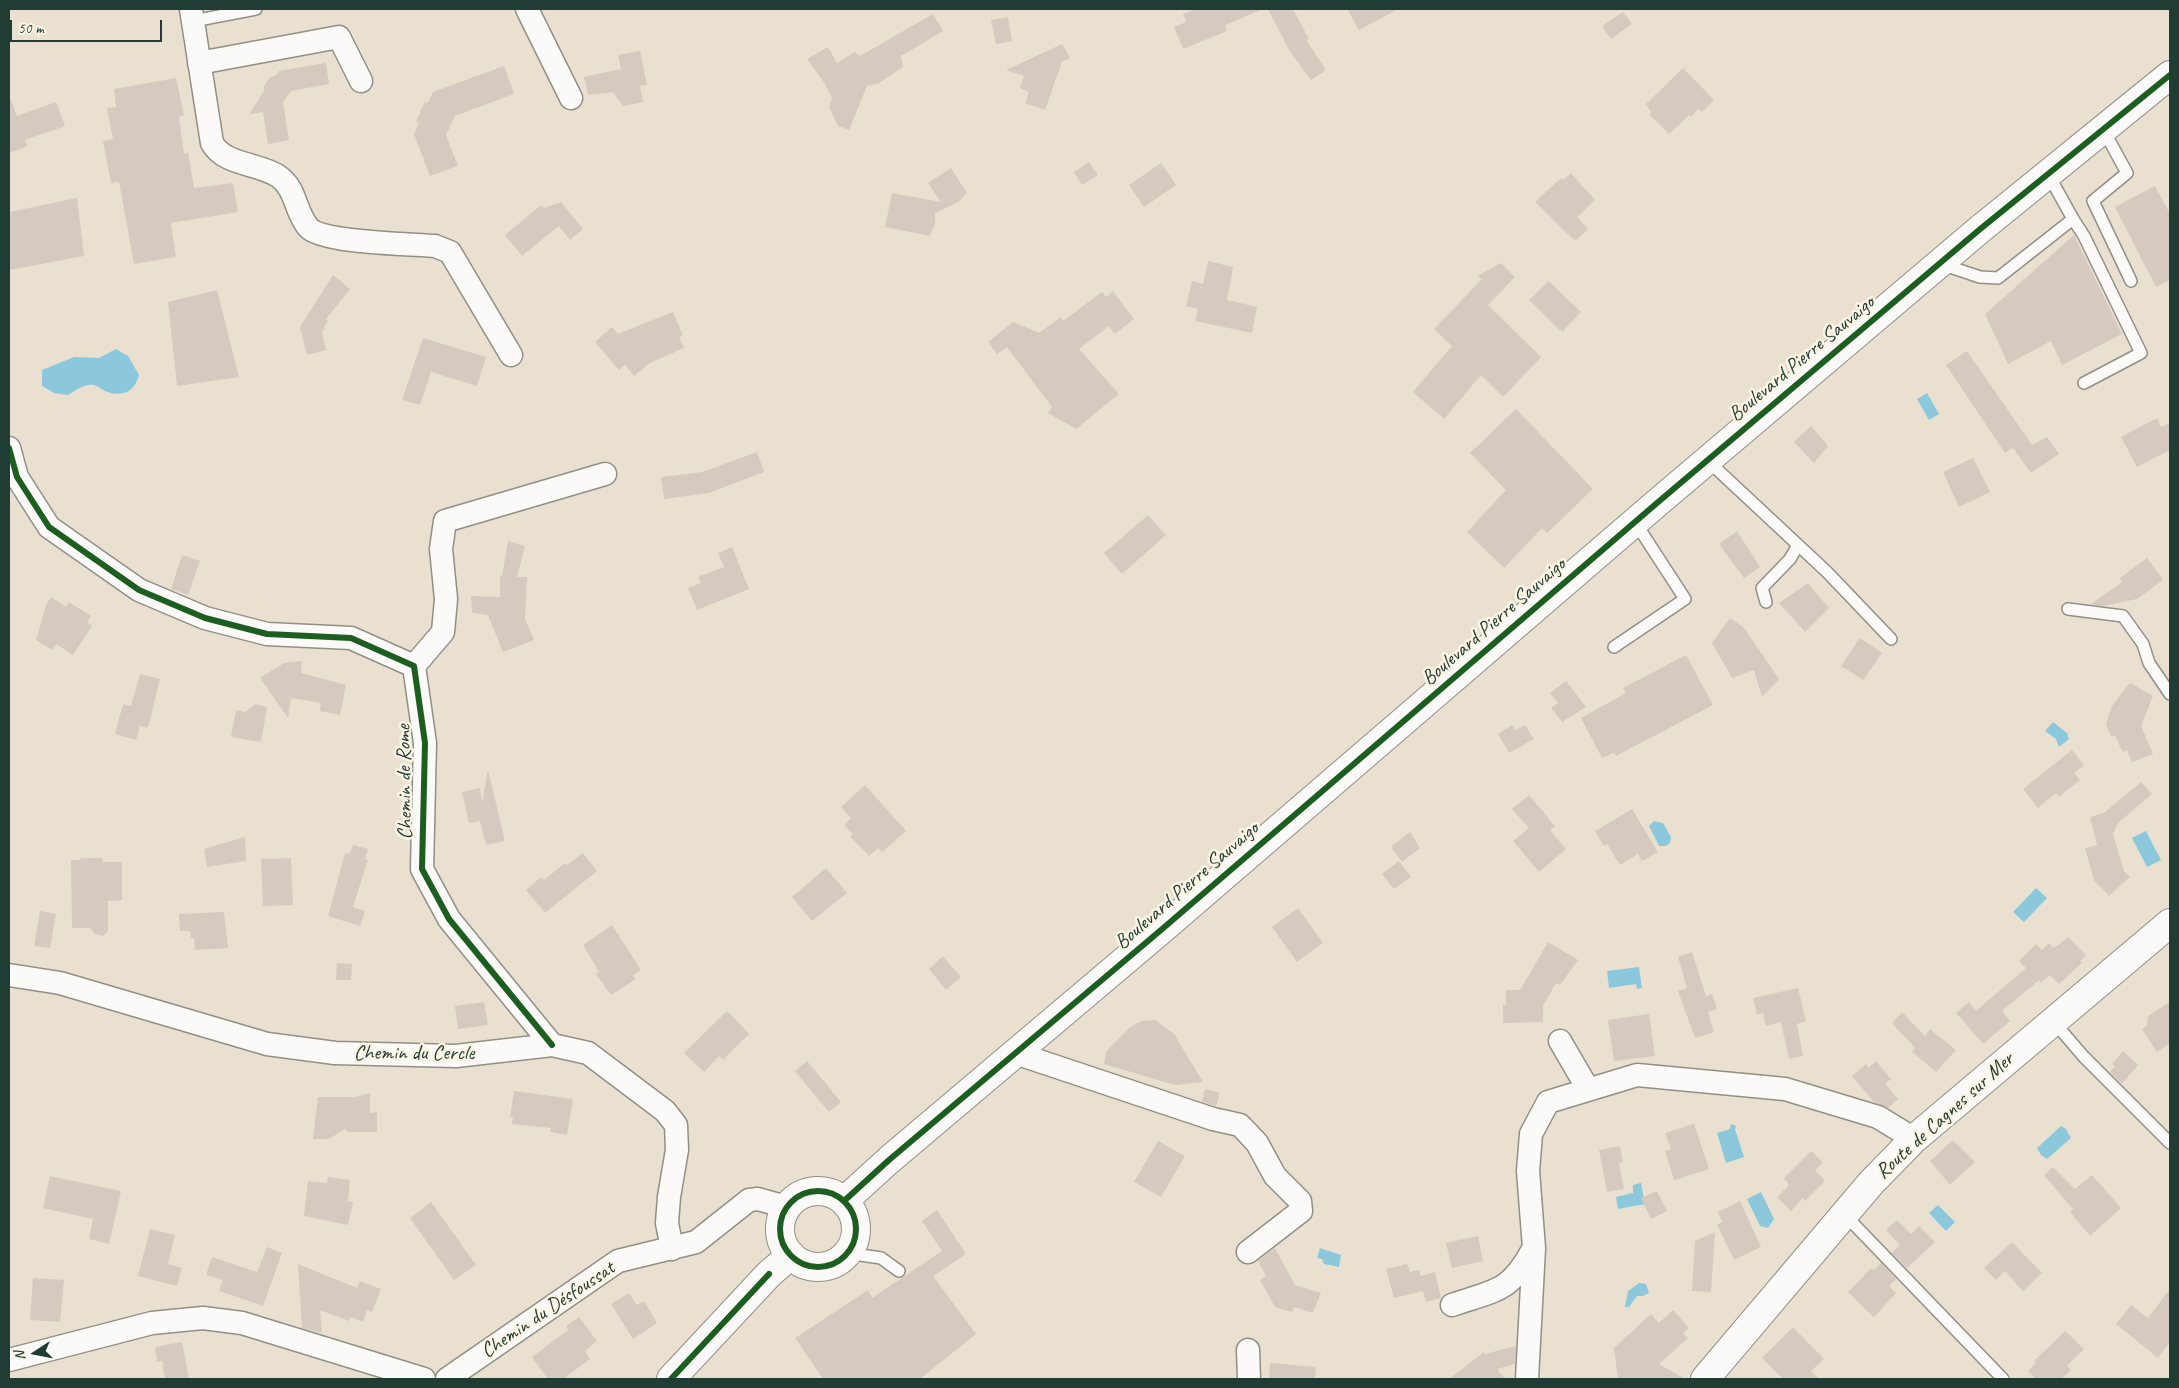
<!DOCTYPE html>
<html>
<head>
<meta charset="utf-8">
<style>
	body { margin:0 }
	#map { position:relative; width:2179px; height:1388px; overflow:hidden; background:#eae0d0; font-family:Caveat,sans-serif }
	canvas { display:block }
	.frame { position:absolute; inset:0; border:10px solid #1f3d34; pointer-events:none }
	.north { position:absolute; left:10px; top:1328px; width:50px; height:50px; -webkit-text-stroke:4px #fcf5e5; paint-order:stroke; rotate:259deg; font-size:14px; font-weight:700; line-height:20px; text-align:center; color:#1f3d34 }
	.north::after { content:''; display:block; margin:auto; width:18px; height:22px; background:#1f3d34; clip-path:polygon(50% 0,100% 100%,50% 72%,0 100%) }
	.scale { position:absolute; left:10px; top:20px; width:152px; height:22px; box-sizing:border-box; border:2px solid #1f3d34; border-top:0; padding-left:6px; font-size:15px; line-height:18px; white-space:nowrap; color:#1f3d34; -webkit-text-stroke:4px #fcf5e5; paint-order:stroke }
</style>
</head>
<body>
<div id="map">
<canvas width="2179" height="1388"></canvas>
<div class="frame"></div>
<div class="north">N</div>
<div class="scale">50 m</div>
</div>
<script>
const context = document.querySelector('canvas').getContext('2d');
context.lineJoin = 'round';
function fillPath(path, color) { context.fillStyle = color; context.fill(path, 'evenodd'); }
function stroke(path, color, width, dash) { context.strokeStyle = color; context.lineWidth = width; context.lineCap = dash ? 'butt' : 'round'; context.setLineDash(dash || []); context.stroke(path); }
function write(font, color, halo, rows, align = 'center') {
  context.font = font + ' Caveat,sans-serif'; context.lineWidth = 5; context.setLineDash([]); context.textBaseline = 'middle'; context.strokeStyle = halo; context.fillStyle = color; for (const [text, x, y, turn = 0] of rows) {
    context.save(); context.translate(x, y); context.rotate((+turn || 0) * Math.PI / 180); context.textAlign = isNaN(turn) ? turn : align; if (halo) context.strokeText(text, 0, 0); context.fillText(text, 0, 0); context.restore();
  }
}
const water = new Path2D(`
	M 116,349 L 128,356 L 139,375 C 135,392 121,398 105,391 C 102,390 98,386 94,385 C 86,383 75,390 68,395 L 54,393 L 42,386 L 42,370 L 74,357 L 99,358 Z
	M 1927,393 L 1939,414 L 1929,420 L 1917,399 Z
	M 2053,722 L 2067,733 L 2069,739 L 2059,747 L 2056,739 L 2045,731 Z
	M 1654,821 L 1663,823 L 1671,837 L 1670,843 L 1666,846 L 1659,846 L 1649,826 Z
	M 2146,831 L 2161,860 L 2147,867 L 2132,838 Z
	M 2036,888 L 2047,898 L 2024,922 L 2013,912 Z
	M 1639,967 L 1642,988 L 1637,989 L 1636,984 L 1609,988 L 1607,971 Z
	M 1731,1124 L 1736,1126 L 1735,1129 L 1744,1157 L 1726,1163 L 1717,1133 L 1730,1129 Z
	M 2061,1126 L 2066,1129 L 2071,1138 L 2047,1159 L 2041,1155 L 2037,1148 Z
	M 1641,1183 L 1645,1204 L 1618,1209 L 1616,1197 L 1633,1193 L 1633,1185 Z
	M 1761,1192 L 1774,1219 L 1768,1228 L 1760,1226 L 1747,1199 Z
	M 1938,1205 L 1955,1222 L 1946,1231 L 1929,1213 Z
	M 1320,1248 L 1341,1255 L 1339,1267 L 1324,1264 L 1322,1259 L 1317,1258 Z
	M 1639,1283 L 1646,1284 L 1649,1293 L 1643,1296 L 1637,1296 L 1629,1307 L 1625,1307 L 1628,1291 Z`);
const building = new Path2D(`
	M 1196,9 L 1263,9 L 1225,25 L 1227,31 L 1183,49 L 1174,27 L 1186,22 L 1183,14 Z
	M 1268,9 L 1293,9 L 1309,39 L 1306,40 L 1326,70 L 1311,80 L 1289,50 Z
	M 1347,9 L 1398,9 L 1359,30 Z
	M 1623,12 L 1632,24 L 1611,39 L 1602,26 Z
	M 933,14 L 943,31 L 901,56 L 903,67 L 879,83 L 867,86 L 849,130 L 838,126 L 829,107 L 832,98 L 823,81 L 807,59 L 828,47 L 837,63 L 855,52 L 860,56 Z
	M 1008,17 L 1012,41 L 996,44 L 991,20 Z
	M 1062,44 L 1070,58 L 1062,62 L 1045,110 L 1025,103 L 1029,92 L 1020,88 L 1024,76 L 1006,70 Z
	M 640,51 L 647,85 L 640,86 L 643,102 L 623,106 L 613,92 L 588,95 L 584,77 L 621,69 L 618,55 Z
	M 326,63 L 329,84 L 291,91 L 283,102 L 289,140 L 268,144 L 263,112 L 249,114 L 264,91 L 264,86 L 270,77 L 275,76 L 279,71 Z
	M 504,66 L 514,94 L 455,116 L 446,135 L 458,166 L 430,176 L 414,134 L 419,123 L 416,121 L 425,102 L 428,103 L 433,92 Z
	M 1683,68 L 1714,100 L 1702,112 L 1698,109 L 1691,117 L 1689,115 L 1669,134 L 1649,114 L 1651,112 L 1646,104 Z
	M 176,78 L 184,115 L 179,117 L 184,154 L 188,152 L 194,188 L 233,183 L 238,212 L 171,223 L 176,257 L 134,264 L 119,182 L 111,183 L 103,141 L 113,139 L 107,108 L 116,107 L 114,89 Z
	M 11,100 L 17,116 L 56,102 L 65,126 L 25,140 L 28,146 L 9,153 L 9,101 Z
	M 1089,162 L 1098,175 L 1082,185 L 1074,172 Z
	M 1161,163 L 1176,185 L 1144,207 L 1129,185 Z
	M 951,168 L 967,193 L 958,202 L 935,213 L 935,224 L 930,236 L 885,227 L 892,193 L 941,202 L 928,183 Z
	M 1571,173 L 1595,200 L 1577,217 L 1588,229 L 1575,241 L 1535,202 L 1561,178 L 1563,180 Z
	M 2155,186 L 2170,214 L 2170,280 L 2156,287 L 2115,207 Z
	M 77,198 L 84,256 L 9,270 L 9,212 Z
	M 561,202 L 583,229 L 570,240 L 559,226 L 522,256 L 505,235 L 541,205 L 544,208 Z
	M 2074,235 L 2122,334 L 2062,365 L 2051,341 L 2008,364 L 1985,314 Z
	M 1208,261 L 1233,267 L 1227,300 L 1257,307 L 1252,333 L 1195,321 L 1198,309 L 1186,306 L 1192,281 L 1203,284 Z
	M 1501,263 L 1515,277 L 1488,305 L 1541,357 L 1503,397 L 1481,375 L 1444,419 L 1413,392 L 1452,346 L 1434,329 L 1482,279 L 1478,276 Z
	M 333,275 L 350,289 L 326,319 L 328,321 L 322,332 L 326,350 L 307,355 L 300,327 Z
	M 1549,281 L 1581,312 L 1562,332 L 1529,300 Z
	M 217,290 L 239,377 L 177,386 L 168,302 Z
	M 1113,291 L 1134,319 L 1115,334 L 1109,326 L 1079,349 L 1119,394 L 1076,429 L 1048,413 L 1052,407 L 1007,347 L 997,354 L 988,342 L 1013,322 L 1039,333 L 1061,317 L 1063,321 L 1102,292 L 1106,297 Z
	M 673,312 L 683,335 L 679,337 L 684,348 L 650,363 L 634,376 L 625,365 L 619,370 L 595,342 L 612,327 L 618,334 Z
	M 423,338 L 486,357 L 477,386 L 431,372 L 420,405 L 402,400 Z
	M 1967,351 L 2032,445 L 2047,437 L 2059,454 L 2031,473 L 2013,448 L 2005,453 L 1946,365 Z
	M 1516,409 L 1593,489 L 1547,533 L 1542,528 L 1504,568 L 1467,532 L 1506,490 L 1470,453 Z
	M 2157,418 L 2161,427 L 2170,423 L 2170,450 L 2137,467 L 2121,437 Z
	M 1811,426 L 1828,446 L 1814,463 L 1794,442 Z
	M 757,452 L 764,472 L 709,493 L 664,499 L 661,477 L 703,472 Z
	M 1973,458 L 1990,492 L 1959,507 L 1943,472 Z
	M 1148,515 L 1166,535 L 1122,574 L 1104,553 Z
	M 1737,531 L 1760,567 L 1744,578 L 1719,544 Z
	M 508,541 L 525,546 L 517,577 L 527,577 L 525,619 L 534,640 L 503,652 L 488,615 L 472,613 L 471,596 L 500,597 L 500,576 L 502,576 Z
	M 732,547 L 749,589 L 697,610 L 688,588 L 701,583 L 698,577 L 724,567 L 718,553 Z
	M 182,555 L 200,561 L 188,595 L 171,589 Z
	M 2147,558 L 2163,580 L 2137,599 L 2102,606 L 2091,604 L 2122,582 L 2120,578 Z
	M 1808,583 L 1829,608 L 1805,632 L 1779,603 Z
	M 51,597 L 66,607 L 69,602 L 91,616 L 87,622 L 92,626 L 73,655 L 56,644 L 52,650 L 36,640 L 46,605 Z
	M 1730,618 L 1744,628 L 1779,679 L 1762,697 L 1754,670 L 1732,678 L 1712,643 Z
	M 1860,638 L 1882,653 L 1863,680 L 1841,666 Z
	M 1686,655 L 1713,705 L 1616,756 L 1614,753 L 1602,758 L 1581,718 L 1626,693 L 1623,688 Z
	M 302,661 L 301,673 L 346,685 L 340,715 L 320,711 L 321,703 L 291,698 L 288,718 L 260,678 L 284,663 Z
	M 140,674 L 160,679 L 148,728 L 140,726 L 136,740 L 115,734 L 123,704 L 131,706 Z
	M 1566,681 L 1586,707 L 1562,722 L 1551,708 L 1558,703 L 1550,693 Z
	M 2130,683 L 2153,696 L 2141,726 L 2153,754 L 2132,762 L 2127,750 L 2124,752 L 2121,749 L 2115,735 L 2111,737 L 2106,724 L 2112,706 Z
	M 255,704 L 267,707 L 261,742 L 231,737 L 236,710 L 245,712 Z
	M 1512,725 L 1515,730 L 1525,725 L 1534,739 L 1509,753 L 1498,734 Z
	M 2072,750 L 2084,765 L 2074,773 L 2080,780 L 2059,797 L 2056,793 L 2038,808 L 2023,789 Z
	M 488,770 L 505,841 L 486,845 L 480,821 L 469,823 L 462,792 L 480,788 L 482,803 Z
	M 2141,782 L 2152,794 L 2118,823 L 2113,834 L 2124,871 L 2130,877 L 2109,896 L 2094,880 L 2085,848 L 2097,845 L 2090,817 L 2104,813 Z
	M 865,785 L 906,831 L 882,852 L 878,848 L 869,856 L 850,836 L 853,834 L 844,825 L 851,818 L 841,807 Z
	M 1529,795 L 1555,826 L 1550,830 L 1566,849 L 1539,872 L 1513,841 L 1529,828 L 1512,809 Z
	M 1632,809 L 1658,852 L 1642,861 L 1638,854 L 1620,865 L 1607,844 L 1604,846 L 1595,831 Z
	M 1410,832 L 1420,848 L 1402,862 L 1391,847 Z
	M 245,837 L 246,861 L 207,867 L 204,849 Z
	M 353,845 L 368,849 L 365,859 L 368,860 L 353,907 L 365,911 L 360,926 L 328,916 L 345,853 L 350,854 Z
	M 583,853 L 597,871 L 545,913 L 526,890 L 541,877 L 544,880 L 565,863 L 567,865 Z
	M 80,858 L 102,858 L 103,862 L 122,862 L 122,900 L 108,901 L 108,931 L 103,936 L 95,934 L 90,928 L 72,928 L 71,860 L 81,860 Z
	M 291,858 L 293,905 L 263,906 L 261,859 Z
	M 1399,861 L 1411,877 L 1394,889 L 1382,874 Z
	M 826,868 L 847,893 L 812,921 L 792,897 Z
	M 1298,908 L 1323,943 L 1297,962 L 1272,927 Z
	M 40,911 L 56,914 L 50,948 L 34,946 Z
	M 224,912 L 228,948 L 195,950 L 194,938 L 191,938 L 190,931 L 180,931 L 179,914 Z
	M 612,925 L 641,970 L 633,975 L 636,979 L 611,995 L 596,974 L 599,972 L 583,945 Z
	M 2068,937 L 2086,955 L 2080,961 L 2082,963 L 2059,984 L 2050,975 L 2041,983 L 2039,980 L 2002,1011 L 2010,1021 L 1983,1044 L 1956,1013 L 1969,1002 L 1976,1011 L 1991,998 L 2026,968 L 2019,961 L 2036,944 L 2042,950 L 2049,943 L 2054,948 Z
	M 1548,942 L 1578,960 L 1560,985 L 1556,983 L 1543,1006 L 1543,1022 L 1503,1023 L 1503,1005 L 1506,1005 L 1506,990 L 1520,990 Z
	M 1692,952 L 1706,996 L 1712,994 L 1717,1009 L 1708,1012 L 1714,1032 L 1695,1038 L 1678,991 L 1687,988 L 1678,957 Z
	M 943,956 L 961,977 L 946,990 L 929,969 Z
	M 337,963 L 352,964 L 351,980 L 336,980 Z
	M 1798,988 L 1806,1021 L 1797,1024 L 1803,1056 L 1789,1059 L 1781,1022 L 1766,1026 L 1763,1013 L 1757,1015 L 1753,998 Z
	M 484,1002 L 488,1025 L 458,1029 L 455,1006 Z
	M 2170,1002 L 2170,1043 L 2157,1052 L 2142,1029 L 2147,1026 L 2148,1016 Z
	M 727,1011 L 749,1034 L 723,1060 L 719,1056 L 704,1072 L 684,1053 Z
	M 1902,1012 L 1925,1036 L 1930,1029 L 1956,1050 L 1936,1072 L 1912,1052 L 1915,1048 L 1892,1023 Z
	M 1649,1014 L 1655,1056 L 1614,1061 L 1608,1020 Z
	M 1155,1020 L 1174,1034 L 1203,1082 L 1175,1085 L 1104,1064 L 1106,1052 L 1130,1027 L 1142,1021 Z
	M 2123,1051 L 2138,1065 L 2122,1084 L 2110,1072 L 2115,1066 L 2112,1064 Z
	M 807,1061 L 841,1102 L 829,1112 L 795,1071 Z
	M 1876,1061 L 1891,1079 L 1885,1084 L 1898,1099 L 1888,1108 L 1874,1102 L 1852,1076 L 1866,1064 L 1868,1068 Z
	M 1205,1089 L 1220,1093 L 1216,1106 L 1202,1101 Z
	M 514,1091 L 573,1099 L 567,1135 L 550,1132 L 551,1128 L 512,1124 L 513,1117 L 510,1117 Z
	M 370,1093 L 370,1113 L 377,1112 L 377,1132 L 348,1132 L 345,1129 L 329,1139 L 313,1139 L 318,1097 L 356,1097 Z
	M 1694,1124 L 1709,1169 L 1674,1180 L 1665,1151 L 1671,1149 L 1665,1133 Z
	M 1953,1140 L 1975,1162 L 1950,1185 L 1930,1161 Z
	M 1158,1141 L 1185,1156 L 1161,1197 L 1134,1182 Z
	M 1620,1146 L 1623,1162 L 1619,1163 L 1624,1189 L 1607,1192 L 1599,1150 Z
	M 1811,1151 L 1823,1162 L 1815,1170 L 1825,1181 L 1805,1201 L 1803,1198 L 1791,1211 L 1777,1197 L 1789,1185 L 1784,1178 Z
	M 2053,1167 L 2075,1189 L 2092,1175 L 2121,1208 L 2090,1236 L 2070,1212 L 2073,1209 L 2044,1175 Z
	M 50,1176 L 121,1191 L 109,1244 L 89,1239 L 93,1219 L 43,1208 Z
	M 328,1177 L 350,1180 L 348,1201 L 353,1202 L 348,1225 L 304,1216 L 308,1181 L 327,1183 Z
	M 1657,1191 L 1667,1211 L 1651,1219 L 1641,1198 Z
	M 1740,1201 L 1761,1247 L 1734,1260 L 1717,1225 L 1722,1222 L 1718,1212 Z
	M 431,1202 L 476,1265 L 454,1280 L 410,1218 Z
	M 937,1210 L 966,1254 L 933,1276 L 976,1334 L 920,1379 L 823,1379 L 795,1338 L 868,1290 L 872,1298 L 942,1251 L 922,1221 Z
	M 1897,1220 L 1911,1234 L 1919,1226 L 1935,1242 L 1907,1268 L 1892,1253 L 1900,1245 L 1886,1230 Z
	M 150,1229 L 175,1235 L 168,1264 L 182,1268 L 177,1286 L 138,1276 Z
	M 1715,1232 L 1711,1292 L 1692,1291 L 1695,1241 Z
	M 1478,1236 L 1483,1261 L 1452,1268 L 1446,1243 Z
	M 2012,1242 L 2042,1273 L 2023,1291 L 2005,1271 L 1996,1280 L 1984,1268 Z
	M 267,1247 L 282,1253 L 263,1306 L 219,1291 L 223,1280 L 206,1275 L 212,1257 L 257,1272 Z
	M 1275,1248 L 1295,1285 L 1321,1293 L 1313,1313 L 1294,1307 L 1292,1312 L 1275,1307 L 1260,1280 L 1266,1276 L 1258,1261 Z
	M 1881,1263 L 1896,1279 L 1889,1286 L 1896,1293 L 1874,1317 L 1848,1292 L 1871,1268 L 1874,1270 Z
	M 298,1264 L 357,1288 L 360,1281 L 381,1289 L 372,1312 L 367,1310 L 363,1322 L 351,1317 L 349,1321 L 320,1310 L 322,1333 L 302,1328 Z
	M 1407,1264 L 1410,1272 L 1419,1270 L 1421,1276 L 1435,1272 L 1441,1298 L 1426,1302 L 1423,1291 L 1394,1298 L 1386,1269 Z
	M 33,1278 L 64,1280 L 60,1322 L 30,1320 Z
	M 2170,1289 L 2170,1342 L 2158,1358 L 2116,1324 L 2131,1305 L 2148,1318 Z
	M 629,1293 L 637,1305 L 644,1301 L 657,1323 L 633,1339 L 611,1304 Z
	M 1673,1310 L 1689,1328 L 1683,1333 L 1688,1338 L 1659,1364 L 1685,1379 L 1618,1379 L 1614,1348 L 1651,1314 L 1659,1323 Z
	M 579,1317 L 597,1341 L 585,1351 L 590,1359 L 563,1379 L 548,1379 L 532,1357 L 568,1330 L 566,1326 Z
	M 1793,1327 L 1824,1359 L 1811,1371 L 1819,1379 L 1783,1379 L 1762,1358 Z
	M 2065,1331 L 2084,1349 L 2067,1366 L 2071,1370 L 2061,1379 L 2036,1379 L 2028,1371 L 2036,1363 L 2034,1361 Z
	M 182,1342 L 189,1379 L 165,1379 L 162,1361 L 157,1362 L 155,1347 Z
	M 1516,1346 L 1515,1364 L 1497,1369 L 1505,1379 L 1449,1379 L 1484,1352 L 1485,1354 Z
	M 1270,1363 L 1316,1367 L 1315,1379 L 1269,1379 Z`);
const lane = new Path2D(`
	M 193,21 L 256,9
	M 2103,129 L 2127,173 L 2093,201 L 2131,281
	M 2048,174 L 2073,219
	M 1941,264 L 1980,277 L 1998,278 L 2073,219 L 2084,236 L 2141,353 L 2084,383
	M 1707,460 L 1827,572 L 1891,639
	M 1766,602 L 1762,588 L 1790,559 L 1798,545
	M 2068,609 L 2123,616 L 2143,644 L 2149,663 L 2170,694
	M 1614,647 L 1685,599 L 1635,522
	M 2053,1021 L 2084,1057 L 2170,1143
	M 1845,1215 L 2003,1379
	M 847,1253 L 881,1258 L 899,1271`);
const street = new Path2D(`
	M 191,9 L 212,143 C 224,165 258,163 278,176 C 297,189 294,210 308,227 C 321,243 411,244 435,246 L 450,252 L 511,355
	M 527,9 L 571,98
	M 199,63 L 339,37 L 361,81
	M 9,448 L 17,477 L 49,527 L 139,590 L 205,618 L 267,634 L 351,638 L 414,666 L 425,743 L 422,869 L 449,919 L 552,1045
	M 414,666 L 443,632 L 446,599 L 441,549 L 445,521 L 605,474
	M 9,975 L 60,983 L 267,1044 L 335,1053 L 456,1056 L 552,1045 L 588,1053 L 665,1111 L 676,1125 L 677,1150 L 669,1197 L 667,1223 L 672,1249
	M 1560,1041 L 1588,1089
	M 1015,1053 L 1213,1119 L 1240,1125 L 1257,1143 L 1275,1176 L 1300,1201 L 1301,1211 L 1248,1252
	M 1452,1305 C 1495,1290 1509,1293 1532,1251
	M 1248,1350 L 1249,1379
	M 9,1360 L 152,1323 L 203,1318 L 242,1323 L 424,1379
	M 447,1379 L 618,1261 L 696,1242 L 749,1200 L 758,1199 L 786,1207
	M 1527,1379 L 1534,1248 L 1528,1171 L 1531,1134 L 1548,1102 L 1637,1075 L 1785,1089 L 1878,1117 L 1914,1139`);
const secondary = new Path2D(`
	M780 1229a38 38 0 1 1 76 0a38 38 0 1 1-76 0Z
	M 844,1201 L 889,1160 L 1161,930 L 1657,503 L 1979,230 L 2170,75
	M 671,1379 L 769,1274 L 791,1255
	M 1705,1379 L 1871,1183 L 1914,1139 L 2170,923`);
const cycleway = new Path2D(`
	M 9,448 L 17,477 L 49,527 L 139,590 L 205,618 L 267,634 L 351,638 L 414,666 L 425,743 L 422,869 L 449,919 L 552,1045
	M780 1229a38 38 0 1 1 76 0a38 38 0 1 1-76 0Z
	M 844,1201 L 889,1160 L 1161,930 L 1657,503 L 1979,230 L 2170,75
	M 671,1379 L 769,1274`);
const streetNames = [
	["Boulevard Pierre Sauvaigo",1802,359,-40],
	["Boulevard Pierre Sauvaigo",1494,622,-41],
	["Chemin de Rome",405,782,-91],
	["Boulevard Pierre Sauvaigo",1187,886,-41],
	["Chemin du Cercle",414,1053],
	["Route de Cagnes sur Mer",1945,1116,-42],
	["Chemin du Désfoussat",548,1310,-34]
];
fillPath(water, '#8cc8dc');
fillPath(building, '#d6c9c0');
stroke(lane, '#909086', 14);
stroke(street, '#909086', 25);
stroke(secondary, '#909086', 30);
stroke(lane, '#fcfaf8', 11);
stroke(street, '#fcfaf8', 22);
stroke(secondary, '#fcfaf8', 28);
stroke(cycleway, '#1b5e20', 6);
write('21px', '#1f3d34', '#fcf5e5', streetNames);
</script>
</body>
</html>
